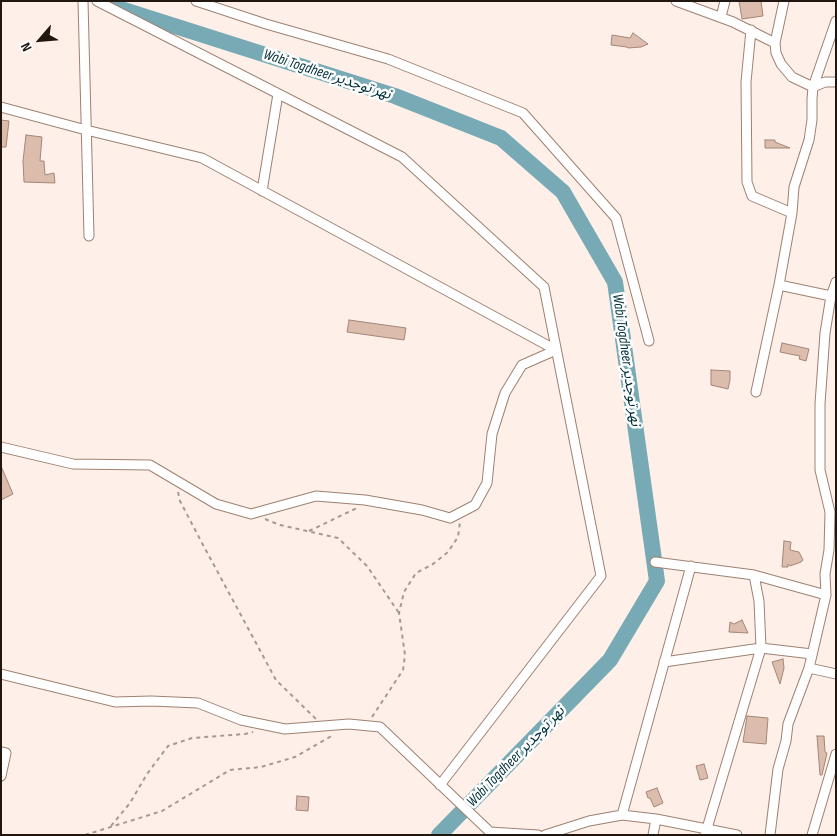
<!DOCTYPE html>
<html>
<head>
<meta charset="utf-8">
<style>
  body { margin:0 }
  #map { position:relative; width:837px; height:836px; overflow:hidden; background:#fef0e9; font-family:"Sofia Sans Condensed",sans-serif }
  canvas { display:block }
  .frame { position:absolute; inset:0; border:2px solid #211610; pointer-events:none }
  .north { position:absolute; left:15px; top:15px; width:50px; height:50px; -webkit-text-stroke:4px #fff; paint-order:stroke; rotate:243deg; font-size:14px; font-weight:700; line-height:20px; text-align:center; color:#211610 }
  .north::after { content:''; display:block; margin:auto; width:18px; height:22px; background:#211610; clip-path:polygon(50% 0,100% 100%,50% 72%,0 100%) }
</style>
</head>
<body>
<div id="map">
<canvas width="837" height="836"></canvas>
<div class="frame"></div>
<div class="north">N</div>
</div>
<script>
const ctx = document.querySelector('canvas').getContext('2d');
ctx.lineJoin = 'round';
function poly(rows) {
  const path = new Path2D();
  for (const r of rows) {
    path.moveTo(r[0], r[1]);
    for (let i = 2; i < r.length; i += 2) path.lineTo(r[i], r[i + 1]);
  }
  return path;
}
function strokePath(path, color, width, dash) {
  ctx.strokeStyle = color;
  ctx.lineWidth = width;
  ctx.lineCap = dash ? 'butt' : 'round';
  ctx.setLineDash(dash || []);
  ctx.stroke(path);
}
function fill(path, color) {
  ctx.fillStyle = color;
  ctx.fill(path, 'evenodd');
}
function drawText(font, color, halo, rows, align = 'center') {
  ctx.font = font + ' "Sofia Sans Condensed","Noto Sans Arabic",sans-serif';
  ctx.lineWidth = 5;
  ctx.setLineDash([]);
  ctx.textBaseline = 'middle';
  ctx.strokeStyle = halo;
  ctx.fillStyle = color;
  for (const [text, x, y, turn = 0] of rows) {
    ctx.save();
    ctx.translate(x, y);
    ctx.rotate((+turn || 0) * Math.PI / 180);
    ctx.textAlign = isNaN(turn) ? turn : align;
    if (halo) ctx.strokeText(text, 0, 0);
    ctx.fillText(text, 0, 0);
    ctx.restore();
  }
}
strokePath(poly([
  [111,1,118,8,395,96,501,138,563,192,615,282,657,581,610,660,439,835]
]), '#77aab5', 16);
const building = poly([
  [739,1,761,1,763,16,742,19,739,1],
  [633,33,648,44,641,47,628,48,627,47,611,45,612,35,630,38,633,33],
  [1,120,9,121,6,147,1,147,1,120],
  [26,135,42,137,40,161,44,161,45,175,54,173,55,183,24,182,23,161,26,135],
  [765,140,775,140,775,142,790,148,765,148,765,140],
  [349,320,406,328,404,340,347,332,349,320],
  [782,343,809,349,806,361,799,359,800,356,780,352,782,343],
  [711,370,730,371,730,380,728,389,711,385,711,370],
  [1,466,13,494,1,500,1,466],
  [784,541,791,542,790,550,799,552,803,560,801,562,790,566,788,564,788,567,782,567,784,541],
  [742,620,748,633,729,632,730,622,734,624,742,620],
  [783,659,784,668,780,684,772,662,783,659],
  [747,716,768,718,766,744,743,742,747,716],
  [817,736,824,736,825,752,827,753,822,775,820,775,817,736],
  [704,764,708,778,700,780,696,766,704,764],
  [657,788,663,803,654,807,650,798,648,798,646,792,657,788],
  [297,796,309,797,308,811,296,810,297,796]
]);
fill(building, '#dcbcac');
strokePath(building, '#a38676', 1);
const minor = poly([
  [83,1,89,236],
  [97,1,402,157,544,287,601,576,440,785],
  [196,1,266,24,388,59,523,113,616,218,649,341],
  [676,1,733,22,775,43,776,53,781,64,792,77,813,87,825,82,836,82],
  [721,17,725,1],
  [751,30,746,82,747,182,752,196,792,213],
  [775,43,784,1],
  [1,107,86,130,202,158,556,350],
  [262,191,278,94],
  [831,296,836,282],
  [756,392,779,285],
  [1,447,73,464,150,465,216,504,251,514,316,496,365,500,422,510,450,518,475,505,487,483,492,434,505,393,522,365,556,350],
  [655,562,754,575,826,595],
  [664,662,761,648,812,654],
  [809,668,836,674],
  [1,674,115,702,151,701,198,703,241,720,285,729,349,724,380,727,490,832],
  [1,752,6,753,1,776],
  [622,815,691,566],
  [490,832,538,835],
  [545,835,589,821,622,815,656,819,737,835],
  [653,835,656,819],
  [705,835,761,648,759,601,754,575],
  [770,835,778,769,786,741,788,724,809,668,826,595,825,574,829,550,830,512,820,470,820,404,825,333,831,296,779,285,792,213,794,187,809,140,812,120,812,99,813,87,836,21],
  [812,835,836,754]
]);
strokePath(minor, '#9e8171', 11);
strokePath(poly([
  [178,492,180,501,202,543,276,680,316,719],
  [265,519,280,525,338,538,367,566,399,613],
  [309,531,357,508],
  [372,717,403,670,405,655,399,613,404,592,416,573,433,564,448,552,458,537,460,522],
  [111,826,130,803,147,774,168,746,192,738,245,734,253,732],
  [85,835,162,811,230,770,261,767,295,757,333,735]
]), '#a69993', 2, [4, 4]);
strokePath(minor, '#fff', 9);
drawText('italic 15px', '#003039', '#fff', [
  ["Wabi Togdheer نهر توجدير",327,75,18],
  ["Wabi Togdheer نهر توجدير",626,360,82],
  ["Wabi Togdheer نهر توجدير",516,757,-46]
]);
</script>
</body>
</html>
